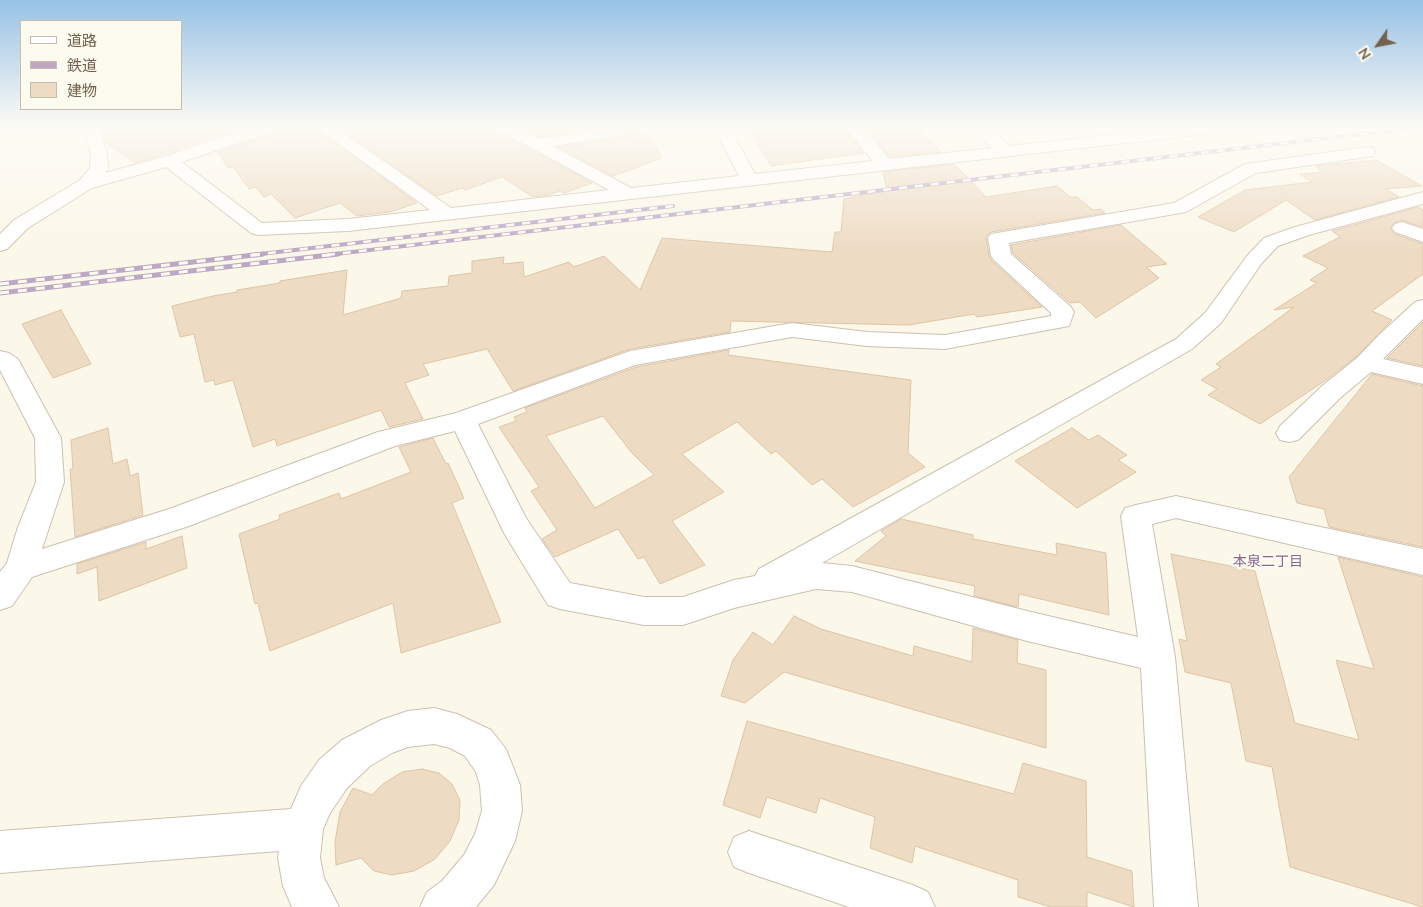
<!DOCTYPE html>
<html>
<head>
<meta charset="utf-8">
<style>
  body { margin:0 }
  #map { position:relative; width:1423px; height:907px; overflow:hidden; background:#fbf7e9; font-family:"Nunito Sans","Noto Sans JP",sans-serif }
  canvas { display:block }
  .legend { position:absolute; left:20px; top:20px; width:162px; height:90px; box-sizing:border-box; background:#fdfaef; border:1px solid #c6bdaf; margin:0; padding:6px 9px; list-style:none; font-size:15px; color:#73624f }
  .legend li { display:flex; align-items:center; gap:10px; height:25px }
  .legend b { width:25px; border:1px solid #c6bdaf }
  .north { position:absolute; left:1353px; top:20px; width:50px; height:50px; -webkit-text-stroke:4px #fdfaef; paint-order:stroke; rotate:237deg; font-size:14px; font-weight:700; line-height:20px; text-align:center; color:#73624f }
  .north::after { content:''; display:block; margin:auto; width:18px; height:22px; background:#73624f; clip-path:polygon(50% 0,100% 100%,50% 72%,0 100%) }
</style>
</head>
<body>
<div id="map">
<canvas width="1423" height="907"></canvas>
<ul class="legend">
<li><b style="height:6px;background:#fff"></b>道路</li>
<li><b style="height:6px;background:#bca8c4"></b>鉄道</li>
<li><b style="height:14px;background:#eddbc3"></b>建物</li>
</ul>
<div class="north">N</div>
</div>
<script>
const ctx = document.querySelector('canvas').getContext('2d');
ctx.lineJoin = 'round';
function fill(path, color) {
  ctx.fillStyle = color;
  ctx.fill(path, 'evenodd');
}
function poly(rows) {
  const path = new Path2D();
  for (const r of rows) {
    path.moveTo(r[0], r[1]);
    for (let i = 2; i < r.length; i += 2) path.lineTo(r[i], r[i + 1]);
  }
  return path;
}
function strokePath(path, color, width, dash) {
  ctx.strokeStyle = color;
  ctx.lineWidth = width;
  ctx.lineCap = dash ? 'butt' : 'round';
  ctx.setLineDash(dash || []);
  ctx.stroke(path);
}
function drawText(font, color, halo, rows, align = 'center') {
  ctx.font = font + ' "Nunito Sans","Noto Sans JP",sans-serif';
  ctx.lineWidth = 5;
  ctx.setLineDash([]);
  ctx.textBaseline = 'middle';
  ctx.strokeStyle = halo;
  ctx.fillStyle = color;
  for (const [text, x, y, turn = 0] of rows) {
    ctx.save();
    ctx.translate(x, y);
    ctx.rotate((+turn || 0) * Math.PI / 180);
    ctx.textAlign = isNaN(turn) ? turn : align;
    if (halo) ctx.strokeText(text, 0, 0);
    ctx.fillText(text, 0, 0);
    ctx.restore();
  }
}
const building = poly([
  [101,126,252,126,135,163,106,143,101,126],
  [284,126,312,126,417,203,390,212,357,216,340,203,295,218,271,194,264,197,255,187,249,189,233,167,228,168,218,152,281,131,284,126],
  [336,126,493,126,496,131,592,183,564,193,560,191,548,195,533,197,502,177,465,190,462,188,437,196,336,126],
  [519,126,604,126,605,128,539,137,519,126],
  [624,126,641,126,662,158,613,176,559,147,624,137,628,133,624,126],
  [789,126,842,126,864,153,771,166,749,129,789,126],
  [864,126,921,126,921,132,941,152,890,157,864,126],
  [1376,160,1422,186,1386,189,1399,197,1315,220,1286,200,1234,232,1198,217,1245,190,1312,182,1300,174,1324,172,1315,166,1376,160],
  [954,164,986,197,1057,186,1070,197,1077,197,1093,210,1101,209,1105,213,991,232,986,237,989,256,992,261,1042,307,977,317,974,314,909,325,731,321,730,332,630,349,513,391,487,349,423,364,429,375,405,383,423,419,389,427,381,410,277,446,275,439,253,447,233,380,215,385,214,380,205,382,194,334,180,337,172,306,213,296,237,292,237,290,280,283,280,281,347,270,343,315,401,298,402,291,448,286,449,276,472,273,472,261,504,257,503,264,523,262,524,277,569,262,574,267,604,256,640,290,662,238,832,252,835,232,841,232,844,199,887,190,883,172,954,164],
  [1418,207,1423,210,1423,227,1401,220,1394,223,1390,228,1394,234,1423,244,1423,274,1372,311,1392,320,1356,357,1326,380,1260,424,1208,395,1217,389,1201,380,1221,367,1216,364,1294,307,1274,310,1317,283,1310,280,1328,268,1303,256,1340,237,1332,231,1418,207],
  [1121,225,1167,264,1146,267,1159,278,1096,318,1080,302,1070,303,1013,253,1011,245,1121,225],
  [61,310,91,364,53,378,22,324,61,310],
  [1423,322,1423,366,1387,358,1423,322],
  [729,350,728,355,911,380,908,453,925,467,853,507,822,479,812,485,776,451,771,454,737,422,682,454,724,492,672,521,705,565,660,584,644,557,638,559,618,529,555,557,542,539,557,530,531,491,539,487,499,427,516,421,514,417,527,412,525,408,636,367,729,350],
  [603,416,632,453,654,475,595,508,546,436,603,416],
  [1372,374,1423,386,1423,547,1329,527,1324,509,1297,503,1289,477,1372,374],
  [108,428,113,464,127,459,130,476,138,473,143,515,75,537,70,469,73,469,71,440,108,428],
  [1072,428,1089,440,1098,435,1127,455,1118,460,1136,472,1077,508,1015,461,1072,428],
  [433,438,446,464,448,463,464,498,452,503,501,622,401,653,393,603,270,651,258,603,255,604,239,534,280,519,279,515,339,493,341,499,411,472,399,447,433,438],
  [901,519,973,535,973,539,1057,555,1056,543,1106,553,1109,615,1019,594,1018,607,974,596,975,586,855,561,886,536,881,531,901,519],
  [182,536,187,568,99,601,97,567,77,574,77,564,146,542,146,549,182,536],
  [1171,554,1255,571,1295,723,1359,740,1336,660,1374,669,1338,557,1423,577,1423,907,1290,867,1272,767,1246,761,1231,683,1185,672,1179,639,1187,641,1171,554],
  [794,616,821,629,913,656,914,646,972,662,973,628,1018,640,1017,663,1046,670,1046,748,784,672,745,703,721,696,733,660,753,632,773,645,794,616],
  [747,721,1014,794,1023,763,1086,781,1087,857,1132,871,1134,907,1087,892,1087,907,1051,907,1018,897,1018,880,915,846,912,863,870,848,875,817,820,798,816,813,767,797,760,818,723,805,747,721],
  [422,769,439,773,452,784,460,800,459,820,450,841,435,859,414,871,392,875,374,871,361,858,336,865,335,842,340,812,353,788,372,795,383,784,402,772,422,769]
]);
fill(building, '#eddbc3');
strokePath(building, '#dec5a5', 1);
const minor = poly([
  [83,126,99,126,107,155,108,169,105,173,163,157,258,126,282,126,280,129,182,162,262,223,348,219,430,210,314,126,333,126,451,208,609,190,497,129,495,126,515,126,539,139,608,129,606,126,622,126,626,132,624,135,553,146,631,188,739,176,713,126,729,126,755,174,873,161,844,126,861,126,889,159,992,148,970,126,987,126,1009,146,1189,126,1241,126,1239,129,1233,131,348,231,258,235,251,233,166,167,92,188,28,228,7,249,0,251,0,234,14,220,80,180,90,168,91,155,83,126],
  [1367,147,1373,148,1375,152,1373,156,1256,173,1186,212,1009,243,1011,254,1071,307,1074,312,1069,326,945,349,867,346,792,337,635,365,478,424,526,518,570,583,644,597,683,597,734,580,755,576,759,569,1176,339,1205,313,1247,256,1264,238,1295,227,1423,192,1423,204,1309,235,1278,246,1261,264,1221,323,1192,349,822,563,852,566,1027,611,1138,637,1121,516,1125,508,1136,505,1176,496,1423,549,1423,575,1176,518,1152,524,1175,657,1198,907,1154,907,1141,668,1027,641,852,592,816,589,734,608,683,625,644,625,560,609,548,605,504,533,455,431,395,446,189,526,32,577,12,606,0,610,0,572,7,563,18,527,36,482,35,438,0,370,0,351,9,353,18,359,61,438,64,482,42,549,169,509,378,432,456,413,630,351,792,323,867,332,945,335,1051,316,1051,313,994,260,991,256,988,238,991,234,1174,203,1245,164,1367,147],
  [1402,222,1423,229,1423,242,1395,232,1392,228,1395,224,1402,222],
  [1423,300,1423,319,1383,359,1423,368,1423,384,1371,372,1340,398,1298,440,1289,442,1280,440,1276,433,1280,426,1322,386,1357,358,1379,335,1415,302,1423,300],
  [434,708,457,714,491,730,506,749,520,785,522,811,515,841,494,885,476,907,420,907,427,892,442,881,464,855,475,834,482,811,480,785,476,772,465,756,450,748,434,744,408,747,392,753,370,766,347,788,330,813,323,829,320,858,324,878,339,907,292,907,283,886,278,858,279,851,0,873,0,831,291,809,301,786,319,760,342,740,381,720,408,711,434,708],
  [749,831,913,885,928,892,935,907,849,907,749,873,734,867,728,852,734,837,749,831]
]);
strokePath(minor, '#ccc1b0', 2);
fill(minor, '#fff');
const railFar1 = poly([
  [252,255,673,206],
  [327,255,1423,127]
]);
const rail = poly([
  [0,284,263,254],
  [0,293,338,254]
]);
strokePath(railFar1, '#bca8c4', 4);
strokePath(rail, '#bca8c4', 5);
strokePath(railFar1, '#fdfaef', 2.5, [8]);
strokePath(rail, '#fdfaef', 3, [9]);
const sky = ctx.createLinearGradient(0, 0, 0, 253);
sky.addColorStop(0, '#97c2e6');
sky.addColorStop(0.5, '#fdfbf5');
sky.addColorStop(1, '#fdfbf500');
ctx.fillStyle = sky;
ctx.fillRect(0, 0, 1423, 253);
drawText('14px', '#88678e', '#fdfaef', [
  ["本泉二丁目",1268,563]
]);
</script>
</body>
</html>
